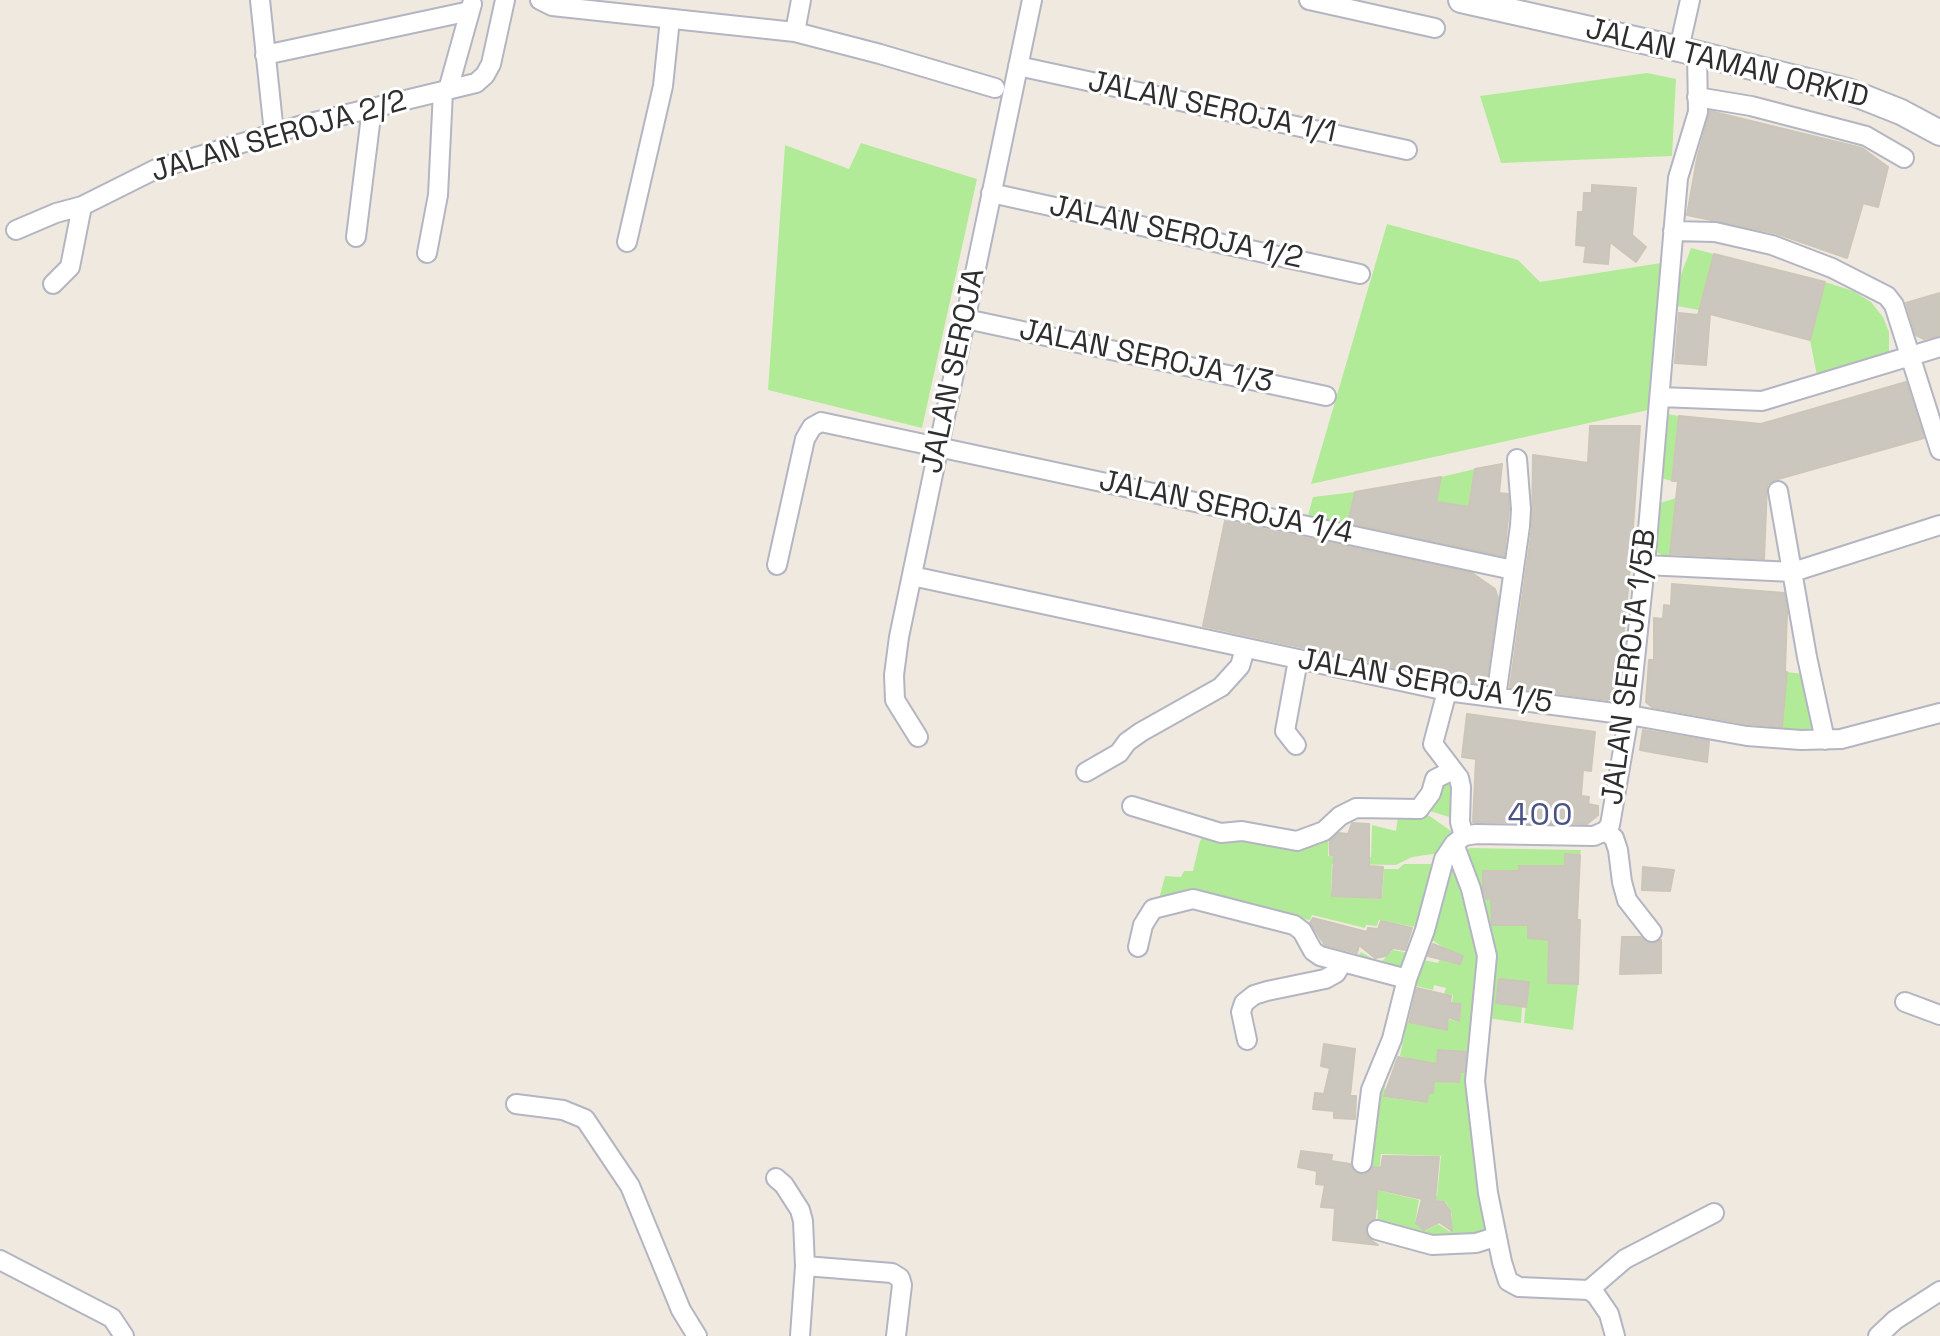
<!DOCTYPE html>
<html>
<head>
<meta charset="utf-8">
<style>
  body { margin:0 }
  canvas { display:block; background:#f0e9e0 }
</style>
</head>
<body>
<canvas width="1940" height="1336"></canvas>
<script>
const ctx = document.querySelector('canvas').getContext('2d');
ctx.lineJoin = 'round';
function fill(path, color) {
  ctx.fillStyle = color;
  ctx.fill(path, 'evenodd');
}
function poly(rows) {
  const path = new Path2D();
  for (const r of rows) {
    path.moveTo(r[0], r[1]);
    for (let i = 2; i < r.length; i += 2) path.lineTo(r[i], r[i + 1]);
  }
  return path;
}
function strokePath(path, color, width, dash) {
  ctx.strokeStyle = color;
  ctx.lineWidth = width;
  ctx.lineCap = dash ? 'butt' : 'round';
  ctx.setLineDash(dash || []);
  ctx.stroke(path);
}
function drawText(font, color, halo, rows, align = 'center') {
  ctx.font = font + ' "Space Grotesk",sans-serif';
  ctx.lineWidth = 6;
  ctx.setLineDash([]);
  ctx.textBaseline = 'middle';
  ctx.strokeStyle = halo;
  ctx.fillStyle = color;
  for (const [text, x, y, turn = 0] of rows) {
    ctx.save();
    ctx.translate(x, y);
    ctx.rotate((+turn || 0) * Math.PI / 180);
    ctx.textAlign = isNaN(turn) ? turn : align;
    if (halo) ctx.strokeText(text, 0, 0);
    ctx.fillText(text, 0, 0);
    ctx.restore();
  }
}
fill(poly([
  [1647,73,1676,79,1672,156,1501,163,1480,96],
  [861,143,977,179,922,428,768,390,785,145,849,169],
  [1387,224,1518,260,1540,282,1661,263,1648,410,1311,484],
  [1691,248,1714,254,1699,310,1677,306,1679,280],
  [1825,282,1853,291,1871,302,1883,317,1889,332,1889,352,1881,357,1817,376,1810,340],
  [1667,414,1679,416,1672,481,1661,478],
  [1475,469,1469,507,1436,502,1441,477],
  [1355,492,1348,526,1307,519,1313,497],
  [1676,498,1670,557,1665,557,1653,550,1660,503],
  [1787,672,1804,674,1812,732,1782,730],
  [1441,778,1453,781,1457,823,1449,817,1427,810],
  [1418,814,1428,815,1457,835,1440,853,1412,857,1396,865,1332,864,1331,896,1382,899,1384,869,1398,869,1404,864,1441,864,1406,970,1354,961,1361,952,1380,963,1393,950,1410,953,1415,927,1379,920,1377,926,1366,925,1365,928,1312,915,1310,920,1301,919,1298,924,1158,903,1165,876,1181,877,1184,871,1193,871,1200,841,1204,835,1329,833,1328,856,1371,857,1372,825,1396,831,1398,817],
  [1470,848,1581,850,1580,855,1565,855,1564,874,1546,866,1520,866,1519,878,1504,871,1483,872,1483,899,1491,898,1492,925,1505,925,1505,919,1555,919,1549,983,1578,984,1573,1030,1524,1023,1528,982,1499,979,1496,1003,1522,1007,1521,1023,1487,1018,1465,851],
  [1455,857,1480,930,1475,1059,1493,1235,1470,1241,1377,1228,1378,1210,1365,1209,1375,1084,1385,1085,1385,1097,1427,1103,1428,1094,1434,1093,1434,1076,1418,1061,1400,1056,1407,1022,1447,1031,1449,1019,1459,1022,1462,1004,1452,1003,1453,995,1444,994,1446,988,1434,985,1433,990,1412,985,1423,960,1438,963,1446,949,1432,940,1438,900],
  [1438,1050,1470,1052,1469,1073,1460,1072,1459,1083,1436,1081],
  [1381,1154,1441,1156,1437,1196,1424,1199,1446,1202,1452,1214,1450,1232,1438,1224,1425,1231,1415,1223,1419,1200,1377,1190]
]), '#b2eb98');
const building = poly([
  [1710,111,1862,148,1888,167,1878,207,1863,203,1847,258,1775,233,1687,215,1697,159,1710,111],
  [1592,185,1636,188,1632,235,1646,247,1636,262,1610,242,1608,264,1584,262,1586,246,1576,245,1578,212,1583,212,1584,193,1592,193,1592,185],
  [1714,254,1825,282,1810,340,1710,314,1706,365,1675,363,1679,313,1698,315,1714,254],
  [1940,293,1940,335,1924,339,1916,335,1906,303,1940,293],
  [1906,382,1924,438,1771,481,1767,485,1764,559,1670,554,1678,481,1672,481,1679,416,1761,424,1906,382],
  [1590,426,1640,426,1631,557,1618,695,1607,700,1510,687,1532,528,1533,455,1588,463,1590,426],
  [1502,464,1499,493,1508,494,1509,509,1504,556,1348,523,1355,492,1441,477,1436,502,1469,507,1475,469,1502,464],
  [1225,521,1472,573,1495,589,1498,598,1486,684,1449,679,1203,626,1225,521],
  [1672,584,1784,593,1787,612,1785,672,1787,672,1782,727,1748,724,1652,707,1646,702,1649,660,1654,660,1654,618,1663,619,1664,605,1671,606,1672,584],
  [1467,714,1595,732,1591,771,1583,770,1581,796,1589,797,1588,804,1598,806,1598,815,1587,824,1473,822,1476,759,1462,757,1467,714],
  [1643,730,1709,741,1707,762,1640,750,1643,730],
  [1352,823,1369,824,1369,866,1383,867,1381,898,1332,896,1334,855,1330,855,1330,841,1339,833,1348,834,1352,823],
  [1565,854,1580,855,1577,920,1580,920,1578,984,1548,983,1549,940,1528,938,1528,925,1492,925,1491,898,1486,899,1483,890,1483,871,1519,871,1519,866,1565,866,1565,854],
  [1643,867,1674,870,1670,891,1642,890,1643,867],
  [1313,918,1367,932,1368,928,1378,929,1381,921,1412,928,1405,950,1393,948,1386,956,1375,958,1359,945,1357,953,1325,945,1310,923,1313,918],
  [1622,937,1641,937,1653,944,1661,940,1661,973,1620,974,1622,937],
  [1433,944,1463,956,1460,964,1428,956,1433,944],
  [1499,979,1529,982,1526,1007,1496,1003,1499,979],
  [1417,988,1451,996,1450,1003,1461,1004,1459,1021,1448,1017,1447,1030,1409,1022,1417,988],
  [1324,1044,1355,1049,1350,1096,1356,1096,1355,1119,1334,1118,1334,1111,1313,1109,1315,1093,1324,1094,1330,1068,1321,1066,1324,1044],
  [1438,1050,1466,1052,1464,1072,1460,1072,1459,1082,1434,1081,1433,1093,1428,1093,1427,1102,1384,1096,1398,1057,1437,1064,1438,1050],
  [1301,1151,1332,1155,1331,1161,1350,1164,1354,1172,1361,1175,1367,1174,1373,1167,1381,1168,1383,1156,1439,1157,1435,1201,1444,1202,1450,1211,1452,1231,1439,1222,1424,1230,1416,1223,1422,1199,1377,1189,1375,1218,1368,1222,1365,1232,1369,1239,1378,1245,1333,1240,1335,1208,1321,1207,1325,1185,1316,1184,1317,1171,1298,1167,1301,1151]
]);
fill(building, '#cbc7be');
strokePath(building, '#ccc6b8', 2);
const minor = poly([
  [260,0,274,133],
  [540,0,552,6,795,32,880,54,995,88],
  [1309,0,1435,28],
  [795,32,801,0],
  [1679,49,1690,0],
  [265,55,470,11],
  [1018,66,1407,150],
  [448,90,472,4],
  [1697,97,1751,106,1866,136,1904,158],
  [991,193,1360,274],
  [16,230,56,213,82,206],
  [1673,231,1715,232,1772,245,1832,268,1887,296,1894,305,1940,450],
  [356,237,372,108],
  [627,242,663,86,670,19],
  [427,253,438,195,443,91],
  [53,284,70,267,82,206,156,169,302,125,476,83,485,75,491,64,505,0],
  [966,319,1326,396],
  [1660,397,1762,401,1940,347],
  [1778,491,1807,657,1825,740],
  [777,565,805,439,812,427,821,422,1513,570],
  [1645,565,1793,572,1940,525],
  [912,576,1447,691,1629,715,1747,736,1801,740,1841,739,1940,713],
  [1447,691,1433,744,1459,778,1461,787,1460,822,1464,836],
  [1496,697,1520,526,1521,509,1517,459],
  [918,737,895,700,894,675,899,637,1032,0],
  [1296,745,1285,731,1298,660],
  [1086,772,1119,753,1127,742,1141,732,1221,687,1240,666,1245,649],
  [1132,806,1221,833,1242,831,1297,841,1324,831,1340,816,1356,808,1419,809,1431,793,1435,779,1453,770],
  [1605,831,1614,838,1618,850,1622,882,1627,900,1652,932],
  [1454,844,1471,889,1487,956,1475,1081,1488,1193,1502,1262,1508,1281,1519,1287,1589,1290,1596,1295,1609,1314,1615,1336],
  [1138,947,1143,925,1153,909,1193,899,1294,925,1302,931,1313,951,1320,956,1407,979],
  [1905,1002,1940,1015],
  [1247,1040,1241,1012,1244,1003,1254,995,1267,991,1325,979,1336,973,1343,962],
  [516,1104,563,1110,585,1119,630,1186,681,1310,697,1336],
  [1362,1163,1371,1090,1392,1039,1407,979,1425,930,1444,859,1454,844,1464,836,1476,834,1594,836,1605,831,1610,825,1629,715,1645,565,1678,178,1698,112,1697,53],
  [776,1178,784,1185,800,1210,803,1221,805,1266,892,1273,900,1278,902,1285,896,1336],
  [1377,1230,1432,1245,1476,1243,1495,1237],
  [0,1260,112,1318,124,1336],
  [1589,1290,1625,1259,1714,1213],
  [800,1336,805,1266],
  [1878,1336,1895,1320,1940,1291]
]);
const secondary = poly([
  [1461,0,1679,49,1848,91,1901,112,1940,133]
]);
strokePath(minor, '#b3b5c2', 22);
strokePath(secondary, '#b3b5c2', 28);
strokePath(minor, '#fff', 18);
strokePath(secondary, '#fff', 24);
drawText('30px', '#2e2e2e', '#fff', [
  ["JALAN TAMAN ORKID",1727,64,14],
  ["JALAN SEROJA 1/1",1212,108,12],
  ["JALAN SEROJA 2/2",279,137,-16],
  ["JALAN SEROJA 1/2",1176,233,12],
  ["JALAN SEROJA 1/3",1146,357,12],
  ["JALAN SEROJA",954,371,-78],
  ["JALAN SEROJA 1/4",1226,508,12],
  ["JALAN SEROJA 1/5B",1630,667,-83],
  ["JALAN SEROJA 1/5",1425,682,10]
]);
ctx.letterSpacing = '2px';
drawText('32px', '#495284', '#fff', [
  ["400",1541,816]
]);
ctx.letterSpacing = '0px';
</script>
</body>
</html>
